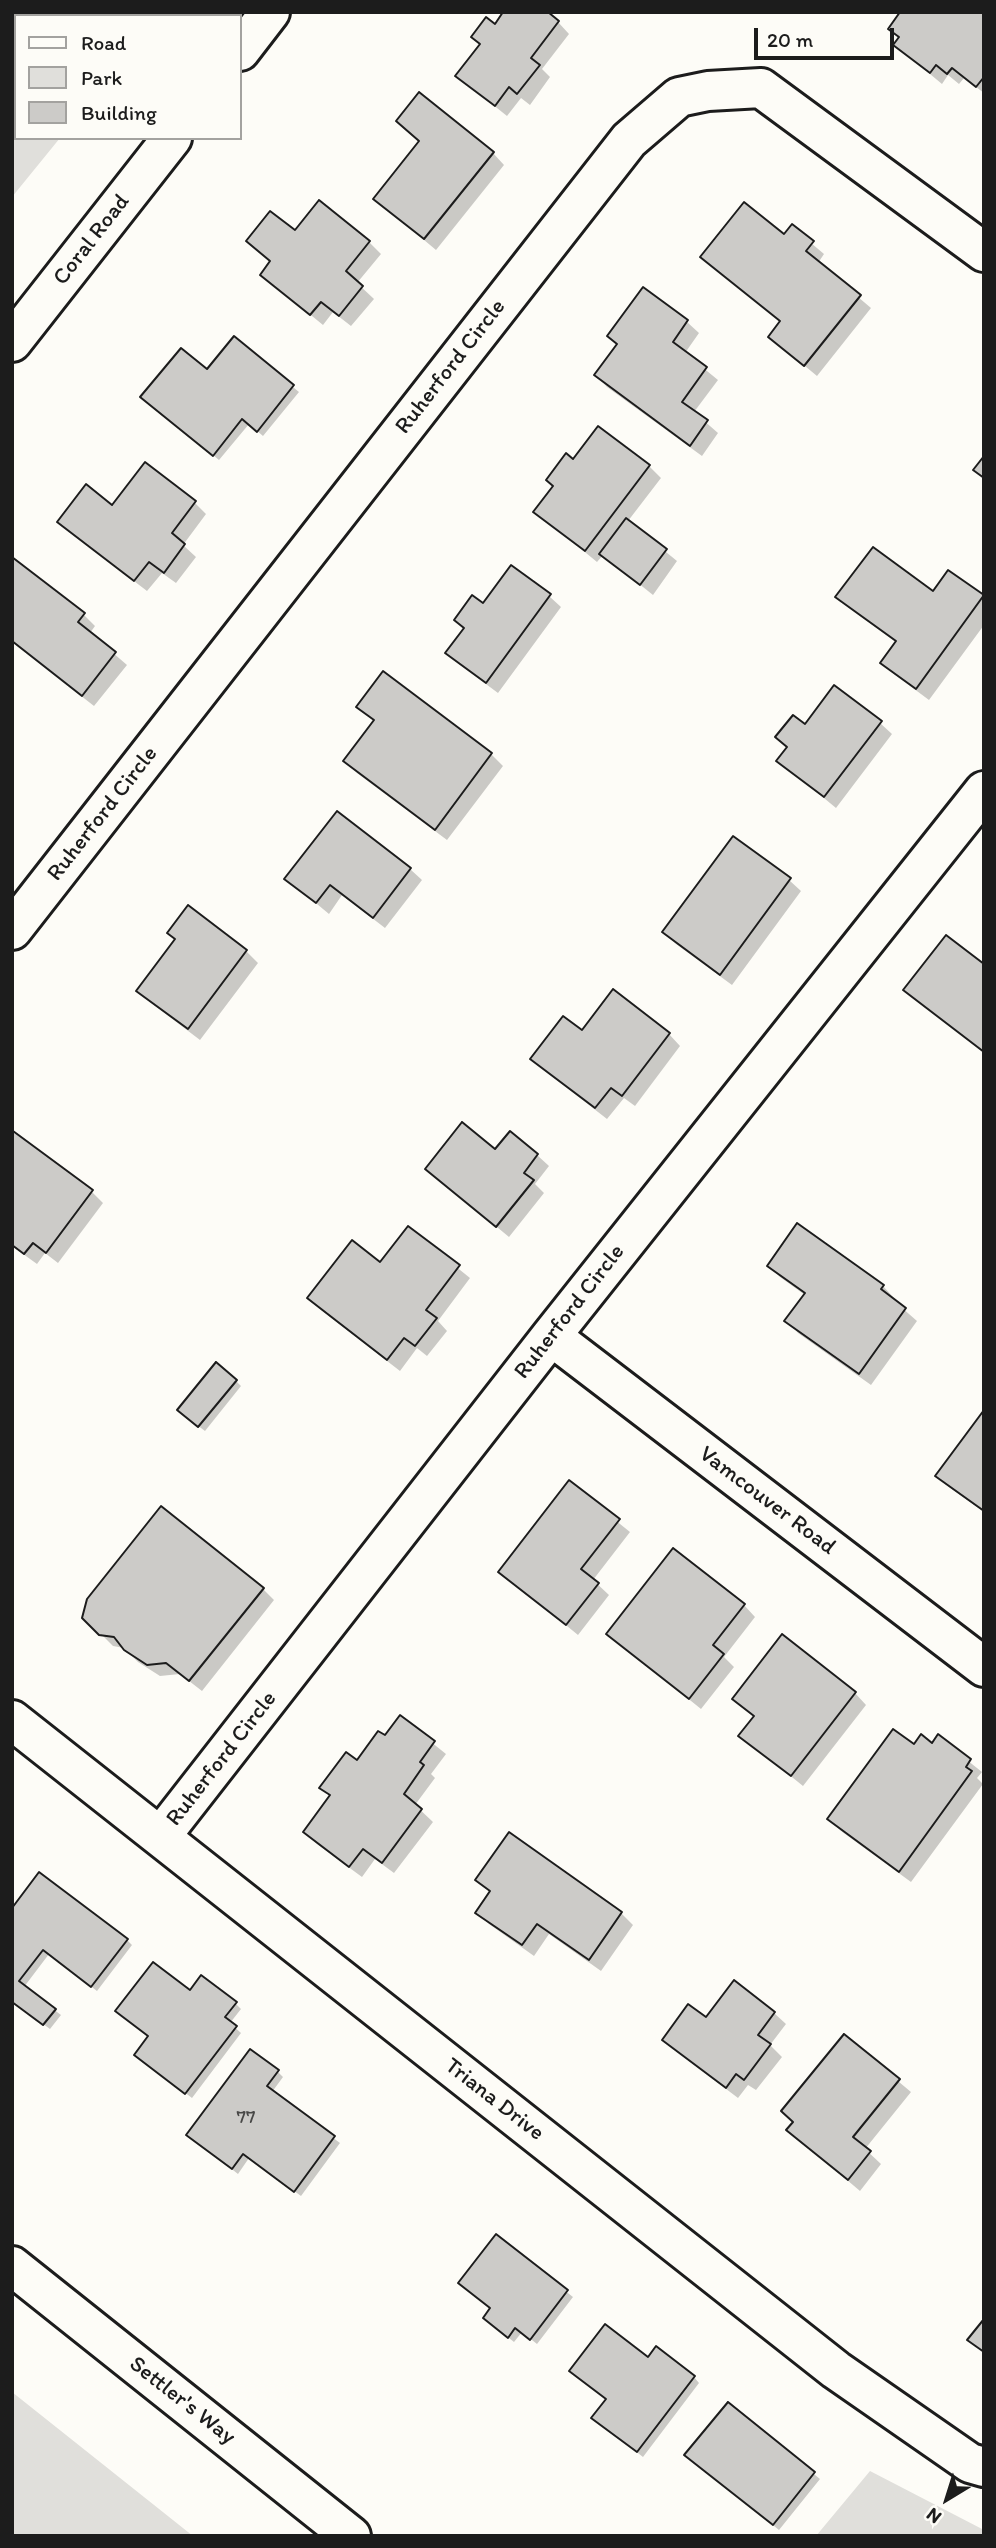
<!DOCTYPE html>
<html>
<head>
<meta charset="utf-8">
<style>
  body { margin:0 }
  #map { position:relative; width:996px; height:2548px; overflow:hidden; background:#fdfcf7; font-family:Itim,sans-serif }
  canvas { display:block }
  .frame { position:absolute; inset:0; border:14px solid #1c1c1c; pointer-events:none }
  .legend { position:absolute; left:14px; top:14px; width:228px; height:126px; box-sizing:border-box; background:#fdfcf7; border:2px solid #a3a29f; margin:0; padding:9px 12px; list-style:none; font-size:21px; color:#1c1c1c }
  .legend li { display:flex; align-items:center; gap:14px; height:35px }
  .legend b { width:35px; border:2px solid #a3a29f }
  .north { position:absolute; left:912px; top:2464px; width:70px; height:70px; -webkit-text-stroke:5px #fdfcf7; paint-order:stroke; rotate:218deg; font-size:19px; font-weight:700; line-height:28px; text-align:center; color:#1c1c1c }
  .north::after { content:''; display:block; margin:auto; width:24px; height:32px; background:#1c1c1c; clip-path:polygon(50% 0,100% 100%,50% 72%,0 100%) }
  .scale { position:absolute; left:754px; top:28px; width:140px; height:32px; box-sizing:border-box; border:4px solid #1c1c1c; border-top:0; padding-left:9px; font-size:21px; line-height:24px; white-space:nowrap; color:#1c1c1c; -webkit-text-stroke:5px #fdfcf7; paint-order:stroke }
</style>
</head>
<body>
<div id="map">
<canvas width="996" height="2548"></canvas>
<div class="frame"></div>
<ul class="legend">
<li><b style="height:9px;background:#fdfcf7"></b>Road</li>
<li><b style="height:19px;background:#e0dfdb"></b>Park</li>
<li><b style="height:19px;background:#cccbc8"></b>Building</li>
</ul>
<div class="north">N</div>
<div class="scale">20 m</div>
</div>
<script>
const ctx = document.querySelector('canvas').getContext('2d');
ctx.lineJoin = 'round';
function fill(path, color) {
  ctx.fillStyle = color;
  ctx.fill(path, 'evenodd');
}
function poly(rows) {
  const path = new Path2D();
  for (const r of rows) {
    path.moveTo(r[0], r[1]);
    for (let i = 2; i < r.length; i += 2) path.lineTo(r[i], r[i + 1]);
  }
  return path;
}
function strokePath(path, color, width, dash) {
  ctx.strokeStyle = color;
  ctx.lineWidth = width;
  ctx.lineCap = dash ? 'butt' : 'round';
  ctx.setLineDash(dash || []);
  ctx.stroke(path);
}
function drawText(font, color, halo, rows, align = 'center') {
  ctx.font = font + ' Itim,sans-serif';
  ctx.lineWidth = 5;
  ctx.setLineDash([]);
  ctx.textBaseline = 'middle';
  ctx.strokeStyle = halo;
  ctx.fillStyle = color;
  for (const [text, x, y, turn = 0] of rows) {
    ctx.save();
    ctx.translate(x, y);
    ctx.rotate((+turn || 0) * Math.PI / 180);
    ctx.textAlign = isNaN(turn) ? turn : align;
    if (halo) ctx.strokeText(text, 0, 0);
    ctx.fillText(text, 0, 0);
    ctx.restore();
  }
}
fill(poly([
  [12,12,162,12,160,16,16,16,16,138,60,138,12,197],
  [12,2392,193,2536,12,2536],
  [870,2471,984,2530,984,2536,816,2536]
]), '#e0dfdb');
fill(poly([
  [984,12,984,93,964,78,959,84,948,75,942,84,895,45,899,39,890,29],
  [558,22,569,34,542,69,550,77,530,105,521,98,507,116,457,76,495,26],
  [421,142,493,153,504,165,436,250,375,199],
  [792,227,824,254,818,263,871,308,817,376,770,337,781,322,702,257,785,236],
  [248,241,369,242,381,254,357,283,374,299,351,326,333,312,323,325,262,275,272,262],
  [643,289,687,322,699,333,685,353,718,380,694,412,718,433,702,456,607,387,596,375,619,345],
  [234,339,299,392,263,436,249,424,219,460,148,402,207,372],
  [574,461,649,466,661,478,628,521,677,561,653,595,603,555,597,562,536,512],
  [195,503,206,514,183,545,196,557,176,583,162,573,147,591,71,533,59,521,113,507],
  [12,559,83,614,95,626,90,633,127,665,94,706,12,642],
  [949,572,984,598,984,625,929,700,894,674,882,663,897,643,849,608,838,596,933,593],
  [549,596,561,607,498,693,459,664,448,653,483,605],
  [358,707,491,754,503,766,447,840,357,773,346,761,375,722],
  [880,723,892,734,836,808,779,761,805,727],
  [410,869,422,880,385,928,342,895,329,914,287,879],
  [789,880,801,891,732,985,676,944,664,932],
  [176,940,246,951,258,963,200,1040,150,1002,139,991],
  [984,966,984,1053,906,990],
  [582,1033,669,1034,680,1046,635,1106,624,1098,607,1119,544,1070,533,1059],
  [13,1133,92,1192,103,1203,58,1263,45,1253,37,1264,12,1246],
  [495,1152,537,1155,549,1166,535,1184,544,1193,509,1237,427,1169],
  [408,1228,470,1278,438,1321,447,1331,427,1356,417,1348,400,1371,321,1310,309,1298,380,1264],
  [769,1266,883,1286,894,1298,893,1300,917,1321,871,1385,798,1333,787,1321,805,1295,780,1277],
  [236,1381,241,1386,205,1431,185,1416],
  [984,1413,984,1512,949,1487,938,1475],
  [569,1483,630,1532,593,1580,609,1595,578,1635,501,1572],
  [263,1589,274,1600,202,1691,180,1674,160,1676,138,1662,124,1648,113,1646,84,1617],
  [744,1605,755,1617,724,1657,734,1667,701,1709,608,1634],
  [855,1693,866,1705,803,1786,741,1736,755,1718,734,1699],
  [400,1717,446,1754,431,1774,435,1778,415,1805,433,1822,394,1873,375,1859,362,1877,317,1844,305,1832,331,1797,321,1788,357,1762,385,1738],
  [938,1737,982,1772,977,1778,983,1784,911,1882,841,1831,830,1819,914,1746,933,1745],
  [477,1880,621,1913,633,1925,601,1971,549,1934,534,1956,489,1924,477,1912,491,1893],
  [12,1911,127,1940,132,1945,97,1991,49,1954,24,1987,61,2015,50,2029,12,2001],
  [190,1992,235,2003,241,2009,230,2023,241,2033,192,2098,142,2060,150,2037],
  [774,2013,786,2024,770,2045,782,2057,756,2090,748,2085,738,2098,676,2051,664,2040,706,2020],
  [844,2036,911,2092,865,2149,881,2164,860,2191,788,2130],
  [278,2072,283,2077,272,2092,340,2143,301,2196,249,2158,238,2174,188,2135],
  [496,2237,573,2297,537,2344,522,2332,514,2342,490,2323],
  [648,2359,694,2377,699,2383,643,2457,599,2423],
  [728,2404,820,2479,779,2530,692,2460]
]), '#0003');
const building = poly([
  [503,12,548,12,559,21,531,58,540,65,517,94,509,87,495,106,455,76,480,44,471,37,486,17,495,24,503,12],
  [900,12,984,12,984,77,976,87,952,68,947,74,936,65,930,73,893,45,899,37,888,29,900,12],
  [419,92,494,152,424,239,373,199,419,141,396,121,419,92],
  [319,200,370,241,346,271,363,286,339,316,321,302,310,315,260,275,270,261,246,241,270,211,295,230,319,200],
  [744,202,784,234,792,224,814,241,806,251,861,295,804,366,768,337,780,321,700,257,744,202],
  [643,287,688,320,673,342,707,367,682,402,708,420,690,446,594,375,617,344,607,336,643,287],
  [234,336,294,385,257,432,242,419,213,456,140,397,181,348,207,369,234,336],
  [598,426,650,465,585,551,533,512,553,486,546,480,566,453,573,459,598,426],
  [984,456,984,478,973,470,984,456],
  [145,462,196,501,172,533,185,544,164,573,149,562,134,581,57,522,86,484,112,505,145,462],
  [626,518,667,549,640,585,599,554,626,518],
  [873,547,933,591,948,570,984,595,916,689,880,663,896,641,835,597,873,547],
  [12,557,85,613,78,622,116,652,82,696,12,641,12,557],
  [511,565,551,594,486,683,445,653,464,628,454,620,472,595,483,603,511,565],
  [383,671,492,753,435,830,343,761,374,720,356,707,383,671],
  [834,685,882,721,824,797,776,761,787,747,775,737,793,715,805,724,834,685],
  [337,811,411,868,373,918,330,885,316,903,284,879,337,811],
  [733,836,791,878,720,975,662,932,733,836],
  [188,905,247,950,188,1029,136,991,175,939,167,933,188,905],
  [946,935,984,964,984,1052,903,990,946,935],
  [613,989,670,1033,622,1096,611,1088,595,1108,530,1059,563,1016,582,1030,613,989],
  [462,1122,495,1149,510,1131,538,1154,524,1173,534,1180,496,1227,425,1169,462,1122],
  [13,1131,93,1190,46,1253,33,1243,24,1254,12,1245,13,1131],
  [797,1223,884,1285,881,1289,906,1308,859,1374,784,1321,805,1293,767,1266,797,1223],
  [408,1226,460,1265,426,1310,437,1318,415,1346,404,1338,387,1360,307,1298,352,1240,380,1262,408,1226],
  [216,1362,237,1380,198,1427,177,1410,216,1362],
  [984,1410,984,1511,935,1476,984,1410],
  [569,1480,620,1519,581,1569,599,1583,566,1625,498,1572,569,1480],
  [161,1506,264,1588,189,1681,166,1663,147,1665,124,1650,114,1637,99,1635,82,1618,87,1599,161,1506],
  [673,1548,745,1604,713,1645,724,1654,689,1699,606,1634,673,1548],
  [782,1634,856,1692,791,1776,738,1736,754,1716,732,1699,782,1634],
  [400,1715,435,1741,420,1762,424,1765,404,1794,422,1809,382,1863,363,1849,349,1867,303,1832,330,1795,319,1788,346,1752,357,1760,378,1731,385,1735,400,1715],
  [893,1729,914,1744,921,1734,932,1743,938,1734,971,1759,966,1767,972,1771,899,1872,827,1819,893,1729],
  [509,1832,622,1912,589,1960,537,1924,522,1945,475,1913,490,1891,475,1880,509,1832],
  [39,1872,128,1939,91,1987,43,1950,19,1981,56,2009,43,2025,12,2002,12,1908,39,1872],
  [153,1962,190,1990,201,1975,237,2002,225,2017,237,2026,185,2094,134,2055,148,2036,115,2011,153,1962],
  [734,1980,775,2012,758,2035,771,2044,744,2080,736,2074,726,2088,662,2040,688,2004,706,2017,734,1980],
  [844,2034,900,2079,853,2137,871,2151,848,2180,786,2130,793,2122,781,2111,844,2034],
  [250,2049,279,2070,267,2086,335,2136,294,2192,243,2154,232,2169,186,2135,250,2049],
  [496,2234,568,2290,530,2340,515,2328,508,2338,483,2318,490,2308,458,2283,496,2234],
  [984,2319,984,2352,967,2340,984,2319],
  [605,2324,648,2357,656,2346,695,2376,637,2452,591,2418,606,2399,569,2371,605,2324],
  [728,2402,815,2472,773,2525,684,2455,728,2402]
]);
fill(building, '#cccbc8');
strokePath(building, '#1c1c1c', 2);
const minor = poly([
  [12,930,629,140,679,97,708,91,761,88,984,252],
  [551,1336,984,1667],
  [12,1720,836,2370,970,2463,984,2467],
  [161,1836,551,1336,984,791]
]);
const secondary = poly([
  [240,51,270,12],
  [12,342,172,138],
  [12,2266,351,2536]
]);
strokePath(minor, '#1c1c1c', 44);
strokePath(secondary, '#1c1c1c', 44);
strokePath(minor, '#fdfcf7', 38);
strokePath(secondary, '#fdfcf7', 38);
drawText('19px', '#484847', null, [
  ["77",246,2118]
]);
drawText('23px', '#1c1c1c', '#fdfcf7', [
  ["Coral Road",92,240,-52],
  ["Ruherford Circle",451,367,-52],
  ["Ruherford Circle",103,814,-52],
  ["Ruherford Circle",570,1312,-52],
  ["Vamcouver Road",767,1501,37],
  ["Ruherford Circle",222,1759,-52],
  ["Triana Drive",494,2100,38],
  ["Settler's Way",182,2401,38]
]);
</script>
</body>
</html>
